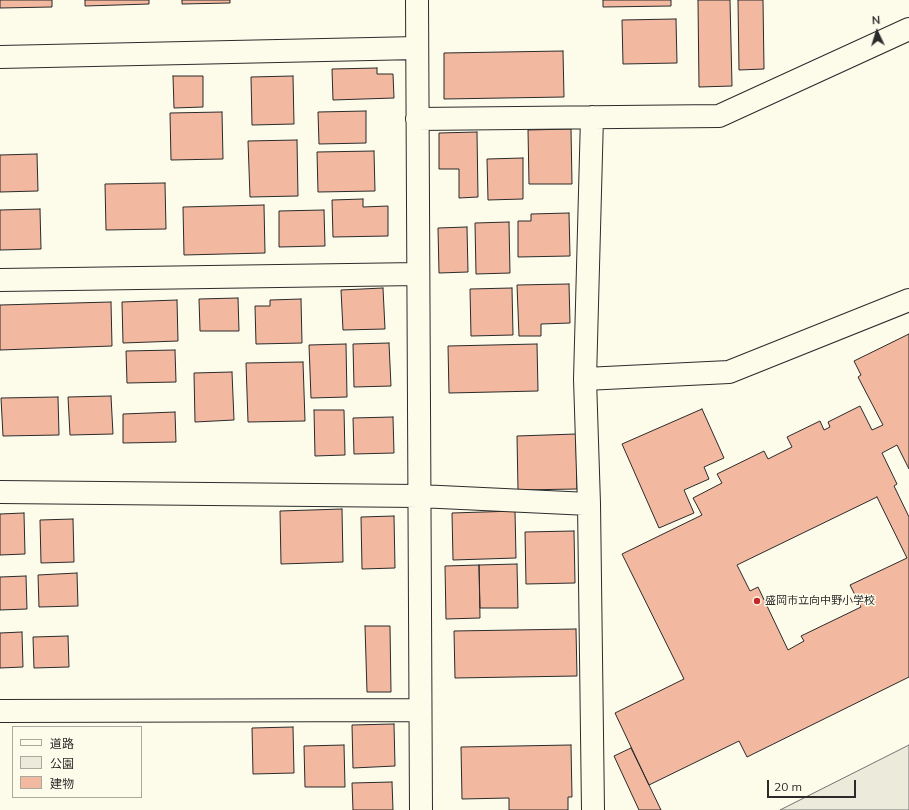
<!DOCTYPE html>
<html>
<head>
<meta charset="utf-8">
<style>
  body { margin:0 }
  #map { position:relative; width:909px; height:810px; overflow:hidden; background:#fdfbea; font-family:Mulish,"Noto Sans JP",sans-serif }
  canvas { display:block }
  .legend { position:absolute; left:12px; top:726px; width:130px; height:72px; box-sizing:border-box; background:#fdfbea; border:1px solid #a9a89e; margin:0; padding:5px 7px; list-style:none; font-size:12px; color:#2b2b2b }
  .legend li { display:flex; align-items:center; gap:8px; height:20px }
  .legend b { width:20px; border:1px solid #a9a89e }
  .north { position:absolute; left:857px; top:12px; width:40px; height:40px; -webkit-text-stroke:3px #fdfbea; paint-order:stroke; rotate:356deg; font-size:11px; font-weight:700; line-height:16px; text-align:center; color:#2b2b2b }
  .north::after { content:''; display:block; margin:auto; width:14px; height:18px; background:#2b2b2b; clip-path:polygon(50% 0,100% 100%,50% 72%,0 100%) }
  .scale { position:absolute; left:767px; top:780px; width:89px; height:18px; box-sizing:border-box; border:2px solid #2b2b2b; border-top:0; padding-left:5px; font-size:12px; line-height:14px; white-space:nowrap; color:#2b2b2b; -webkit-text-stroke:3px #fdfbea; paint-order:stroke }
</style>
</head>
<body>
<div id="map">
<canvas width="909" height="810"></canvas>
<ul class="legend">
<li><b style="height:5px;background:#fdfbea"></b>道路</li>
<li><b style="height:11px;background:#ecebdb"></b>公園</li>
<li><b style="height:11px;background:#f2b8a0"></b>建物</li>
</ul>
<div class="north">N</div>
<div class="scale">20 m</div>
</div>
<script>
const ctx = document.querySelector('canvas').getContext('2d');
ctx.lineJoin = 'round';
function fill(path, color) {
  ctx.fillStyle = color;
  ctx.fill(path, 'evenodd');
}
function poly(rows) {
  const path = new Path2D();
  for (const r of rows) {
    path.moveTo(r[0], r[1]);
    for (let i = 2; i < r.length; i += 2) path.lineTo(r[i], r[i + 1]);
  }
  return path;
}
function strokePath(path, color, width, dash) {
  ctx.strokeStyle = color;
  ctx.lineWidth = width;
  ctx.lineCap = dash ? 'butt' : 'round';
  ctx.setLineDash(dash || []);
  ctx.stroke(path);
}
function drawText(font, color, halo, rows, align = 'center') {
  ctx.font = font + ' Mulish,"Noto Sans JP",sans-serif';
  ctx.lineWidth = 3;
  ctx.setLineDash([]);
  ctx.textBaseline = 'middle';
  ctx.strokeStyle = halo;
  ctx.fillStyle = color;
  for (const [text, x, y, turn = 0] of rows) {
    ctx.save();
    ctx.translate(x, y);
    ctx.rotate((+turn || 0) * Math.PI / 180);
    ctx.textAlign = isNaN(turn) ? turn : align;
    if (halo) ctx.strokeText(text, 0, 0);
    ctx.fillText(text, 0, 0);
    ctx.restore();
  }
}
const green = poly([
  [909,745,909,810,780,810,909,745]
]);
fill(green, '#ecebdb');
strokePath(green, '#74746e', 1);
const building = poly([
  [0,0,52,0,52,7,0,8,0,0],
  [85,0,149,0,149,4,85,6,85,0],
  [182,0,230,0,230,3,182,4,182,0],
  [603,0,671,0,671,6,603,7,603,0],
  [698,0,730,0,732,86,699,87,698,0],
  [738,0,763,0,764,69,739,70,738,0],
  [676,19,677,63,623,64,622,20,676,19],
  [563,51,564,97,444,99,444,53,563,51],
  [377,68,377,74,393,74,394,98,333,100,332,69,377,68],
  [173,76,203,76,203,107,174,108,173,76],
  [293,76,294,124,252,125,251,77,293,76],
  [366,111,366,143,319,144,318,112,366,111],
  [222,112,223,159,171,160,170,113,222,112],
  [571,129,572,184,529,184,528,130,571,129],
  [477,132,478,197,459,198,459,169,439,169,439,133,477,132],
  [297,140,298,196,250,197,248,141,297,140],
  [374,151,375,191,318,192,317,152,374,151],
  [37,154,38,191,0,192,0,155,37,154],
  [523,158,523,199,488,200,487,159,523,158],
  [165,183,166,229,106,230,105,184,165,183],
  [363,199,363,207,388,206,388,236,333,237,332,200,363,199],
  [264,205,265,253,184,255,183,207,264,205],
  [40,209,41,249,0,250,0,210,40,209],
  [324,210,325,246,279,247,279,211,324,210],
  [569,213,570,256,518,257,518,221,531,221,531,214,569,213],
  [509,222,510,273,476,274,475,223,509,222],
  [467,227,468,272,439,273,438,228,467,227],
  [569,284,570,323,541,324,541,336,519,336,517,285,569,284],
  [383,288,385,329,343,330,341,290,383,288],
  [512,288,513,335,471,336,470,289,512,288],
  [238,298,239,331,200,331,199,299,238,298],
  [301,299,302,343,256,344,255,306,270,306,270,300,301,299],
  [177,300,178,341,123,343,122,302,177,300],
  [111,302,112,346,0,350,0,305,111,302],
  [909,334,909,469,897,445,882,453,897,484,894,486,909,517,909,677,747,757,739,741,649,785,615,713,684,679,622,554,702,515,693,498,722,483,717,474,764,451,768,459,792,447,787,437,820,421,824,430,830,427,828,422,860,406,872,430,883,425,858,377,861,375,854,361,909,334],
  [877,497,907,558,850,585,861,607,801,636,804,641,788,650,758,587,750,591,737,565,877,497],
  [389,343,391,386,354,387,353,344,389,343],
  [346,344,347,397,311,398,309,345,346,344],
  [537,344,538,391,449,393,448,346,537,344],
  [175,350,176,382,127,383,126,351,175,350],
  [303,362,305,421,248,422,246,363,303,362],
  [232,372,234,420,195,422,194,373,232,372],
  [111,396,113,434,70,435,68,397,111,396],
  [58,397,59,435,3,436,1,398,58,397],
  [702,409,724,458,704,467,709,479,684,490,694,513,659,528,622,444,702,409],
  [314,410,344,410,345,455,315,456,314,410],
  [175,412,176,442,123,443,123,414,175,412],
  [393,417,394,453,354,454,353,418,393,417],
  [576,434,577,489,518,490,517,436,576,434],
  [342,509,343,562,281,564,280,511,342,509],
  [515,511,516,558,453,560,452,513,515,511],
  [24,513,25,554,0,555,0,514,24,513],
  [394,516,395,568,362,569,361,517,394,516],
  [73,519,74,562,41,563,40,520,73,519],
  [574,531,575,583,526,584,525,532,574,531],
  [517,564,518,608,480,608,479,565,517,564],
  [479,565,480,618,446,619,445,566,479,565],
  [77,573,78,606,39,607,38,575,77,573],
  [26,576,27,609,0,610,0,577,26,576],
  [365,626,390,626,391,692,367,692,365,626],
  [576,629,577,676,455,678,454,631,576,629],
  [22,632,23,667,0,668,0,633,22,632],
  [68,636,69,667,34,668,33,637,68,636],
  [394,724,395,766,353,768,352,725,394,724],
  [293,727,294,773,253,774,252,728,293,727],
  [344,745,345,787,305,787,304,746,344,745],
  [571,745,572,797,568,797,568,810,509,810,509,798,462,799,461,747,571,745],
  [631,748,649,785,661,810,639,810,614,756,631,748],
  [392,782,393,810,353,810,352,783,392,782]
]);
fill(building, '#f2b8a0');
strokePath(building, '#2b2b2b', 1);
const street = poly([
  [417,0,421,810],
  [0,57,417,48],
  [592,117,585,379,589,504,593,810],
  [417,119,719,116,909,29],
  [0,280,418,274],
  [585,379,729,372,909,300],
  [0,492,419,496,589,504],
  [0,711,420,710]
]);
strokePath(street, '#2b2b2b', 24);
strokePath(street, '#fdfbea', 22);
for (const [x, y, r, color] of [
  [757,601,4,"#c62828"]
]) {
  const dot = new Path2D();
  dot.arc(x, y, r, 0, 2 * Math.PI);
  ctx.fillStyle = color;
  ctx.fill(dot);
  strokePath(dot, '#fdfbea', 1.5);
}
drawText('11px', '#2b2b2b', '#fdfbea', [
  ["盛岡市立向中野小学校",765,601]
], 'left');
</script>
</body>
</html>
